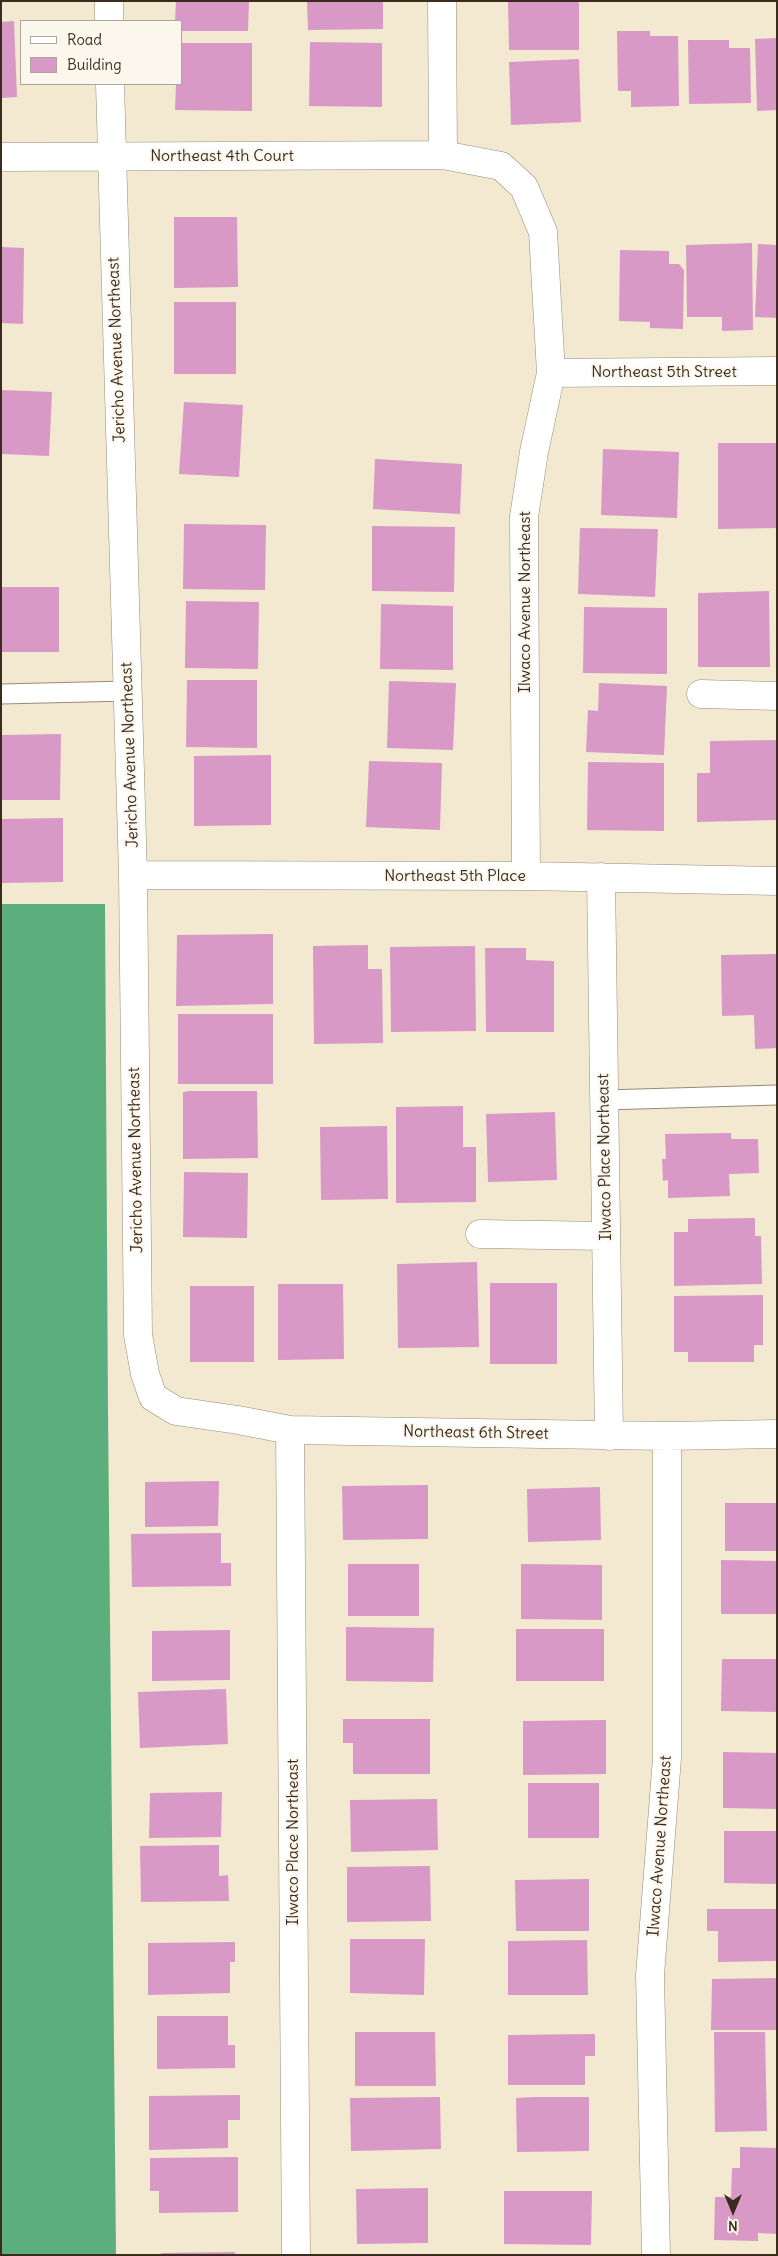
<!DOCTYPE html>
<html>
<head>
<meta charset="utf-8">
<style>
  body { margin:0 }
  #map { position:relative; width:778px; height:2256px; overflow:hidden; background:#f3e9d1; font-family:Delius,sans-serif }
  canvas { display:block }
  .frame { position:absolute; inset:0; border:2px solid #3b2a1e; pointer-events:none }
  .legend { position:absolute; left:20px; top:20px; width:162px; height:65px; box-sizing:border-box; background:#fbf7ec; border:1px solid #aea59a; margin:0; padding:6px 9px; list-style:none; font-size:15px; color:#3b2a1e }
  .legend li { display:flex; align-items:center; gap:10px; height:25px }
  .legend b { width:25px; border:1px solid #aea59a }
  .north { position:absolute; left:708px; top:2186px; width:50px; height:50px; -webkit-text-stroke:4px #fbf7ec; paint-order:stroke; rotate:180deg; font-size:14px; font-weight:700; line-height:20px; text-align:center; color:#3b2a1e }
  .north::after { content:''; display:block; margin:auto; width:18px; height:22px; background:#3b2a1e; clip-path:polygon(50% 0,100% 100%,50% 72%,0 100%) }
</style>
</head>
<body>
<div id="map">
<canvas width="778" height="2256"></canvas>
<div class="frame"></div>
<ul class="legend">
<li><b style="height:6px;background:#fff"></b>Road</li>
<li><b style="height:14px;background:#d899c6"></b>Building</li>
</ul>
<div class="north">N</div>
</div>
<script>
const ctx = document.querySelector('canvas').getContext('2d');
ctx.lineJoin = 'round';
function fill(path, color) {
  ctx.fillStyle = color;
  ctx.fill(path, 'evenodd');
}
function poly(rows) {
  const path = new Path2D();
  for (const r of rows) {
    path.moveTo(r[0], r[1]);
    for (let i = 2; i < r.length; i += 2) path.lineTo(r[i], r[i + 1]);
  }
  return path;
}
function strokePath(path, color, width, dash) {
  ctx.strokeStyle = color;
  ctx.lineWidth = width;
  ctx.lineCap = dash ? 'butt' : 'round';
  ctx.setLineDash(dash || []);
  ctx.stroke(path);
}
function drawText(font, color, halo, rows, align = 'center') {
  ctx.font = font + ' Delius,sans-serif';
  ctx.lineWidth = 4;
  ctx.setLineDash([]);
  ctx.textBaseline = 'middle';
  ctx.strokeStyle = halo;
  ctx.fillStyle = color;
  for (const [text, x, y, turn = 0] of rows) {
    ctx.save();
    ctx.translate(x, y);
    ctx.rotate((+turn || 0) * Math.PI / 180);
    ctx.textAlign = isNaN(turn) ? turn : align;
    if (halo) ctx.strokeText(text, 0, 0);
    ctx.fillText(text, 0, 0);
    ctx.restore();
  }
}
fill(poly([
  [1,904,105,904,108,1410,116,2255,1,2255]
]), '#5caf7c');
fill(poly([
  [176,1,249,1,248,31,181,31,181,21,175,21],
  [307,1,383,1,383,29,308,30],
  [508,1,579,1,579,50,509,50],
  [14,21,17,97,1,98,1,22],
  [617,31,650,31,650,36,678,36,679,106,631,107,631,91,618,91],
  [777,38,777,110,757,111,755,39],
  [688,40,729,40,729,48,750,48,751,103,689,104],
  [310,42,382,43,382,107,309,106],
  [181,43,252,43,252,111,175,110,176,84,181,84],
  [579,59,581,122,511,125,509,62],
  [174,217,237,217,238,287,174,288],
  [752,243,753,330,722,331,722,317,687,317,686,245],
  [758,244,777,245,777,318,755,317],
  [1,247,24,248,23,324,1,323],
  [620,250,669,251,669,264,679,264,684,270,683,329,650,328,650,322,619,321],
  [174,302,236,302,236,374,174,374],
  [1,390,52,392,49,456,1,454],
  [184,402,243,405,239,477,179,474],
  [718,443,777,443,777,528,718,529],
  [603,449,679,452,677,518,601,515],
  [375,459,462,464,460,514,373,509],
  [184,524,266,525,265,590,183,589],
  [372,526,455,527,454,592,372,591],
  [580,528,658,529,655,597,578,594],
  [1,587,59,587,59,652,1,652],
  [769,591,770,667,698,667,698,593],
  [186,601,259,602,258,669,185,668],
  [381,604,453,606,453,670,380,669],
  [584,607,667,608,667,674,583,673],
  [187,680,257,680,257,748,186,747],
  [389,681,456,683,453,750,387,748],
  [599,683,667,686,664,755,586,752,588,710,598,711],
  [61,734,60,800,1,800,1,735],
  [777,740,777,820,697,822,697,773,710,773,710,741],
  [271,755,271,825,194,826,194,756],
  [369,761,442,763,440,830,366,827],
  [588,762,664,763,664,831,587,830],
  [63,818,63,882,1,883,1,819],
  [273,934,273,1004,176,1006,177,935],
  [368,945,368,969,382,969,383,1043,314,1044,313,946],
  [475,946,476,1031,391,1032,390,947],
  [485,948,526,948,526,960,554,961,554,1032,486,1032],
  [777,954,777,1048,755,1049,754,1015,722,1016,721,955],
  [178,1014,273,1014,273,1084,178,1084],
  [189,1091,257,1091,258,1158,183,1159,183,1092],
  [463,1106,463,1147,476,1147,476,1202,396,1203,396,1107],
  [555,1112,557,1180,488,1182,486,1114],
  [387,1126,388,1199,321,1200,320,1127],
  [731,1133,731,1139,758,1139,759,1173,729,1174,730,1196,668,1198,668,1180,663,1181,662,1159,666,1159,665,1134],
  [184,1172,248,1173,247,1238,183,1237],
  [755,1218,755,1236,761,1236,762,1284,674,1286,674,1232,688,1232,688,1219],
  [477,1262,479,1347,398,1348,397,1264],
  [490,1283,557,1283,557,1364,490,1364],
  [278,1284,343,1284,344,1359,278,1360],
  [190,1286,254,1286,254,1362,190,1362],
  [763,1295,763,1345,754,1345,754,1362,688,1362,688,1352,674,1352,674,1296],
  [219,1481,218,1526,145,1527,145,1482],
  [428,1485,428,1539,343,1540,342,1486],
  [600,1487,601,1540,528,1542,527,1489],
  [725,1503,777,1503,777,1551,725,1551],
  [221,1533,221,1563,231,1563,231,1586,132,1587,131,1534],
  [721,1560,777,1561,777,1614,721,1614],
  [348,1564,419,1564,419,1616,348,1616],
  [521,1564,602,1565,602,1620,521,1619],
  [346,1627,434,1628,433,1682,346,1681],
  [516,1629,604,1629,604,1681,516,1681],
  [230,1630,230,1680,152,1681,152,1631],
  [722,1659,777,1659,777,1712,721,1711],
  [226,1689,228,1744,140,1748,138,1692],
  [343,1719,430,1719,430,1774,353,1774,353,1743,343,1743],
  [606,1720,606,1774,523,1775,523,1721],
  [723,1752,777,1753,777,1809,723,1808],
  [528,1783,599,1783,599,1838,528,1838],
  [222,1792,221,1837,149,1838,150,1793],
  [437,1799,438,1850,351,1852,350,1800],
  [724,1831,777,1831,777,1884,724,1883],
  [219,1845,219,1876,228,1875,229,1901,141,1902,140,1846],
  [430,1866,431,1921,347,1922,347,1867],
  [589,1879,589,1931,516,1931,515,1880],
  [707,1909,777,1909,777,1961,718,1962,718,1931,707,1931],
  [350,1939,425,1939,424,1995,350,1993],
  [587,1940,588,1995,508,1995,508,1941],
  [235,1942,235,1962,230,1962,230,1993,148,1995,148,1943],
  [777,1978,777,2030,711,2030,712,1979],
  [157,2016,228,2016,228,2045,235,2045,235,2068,157,2069],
  [355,2032,435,2032,436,2086,355,2086],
  [714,2032,765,2032,767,2131,715,2132],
  [595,2034,595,2056,585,2056,585,2085,508,2085,508,2035],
  [240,2095,240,2120,228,2120,228,2148,149,2150,149,2096],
  [440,2097,441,2149,351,2151,350,2098],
  [534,2097,589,2097,589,2151,517,2152,516,2098],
  [740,2147,777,2148,777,2234,758,2233,758,2241,714,2240,715,2197,731,2197,732,2168,740,2168],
  [238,2157,238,2212,159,2213,159,2191,150,2191,150,2158],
  [428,2188,428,2243,357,2244,356,2189],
  [504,2191,592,2191,591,2245,504,2244],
  [235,2252,235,2255,161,2255,161,2253]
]), '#d899c6');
const lane = poly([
  [1,694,128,691],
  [604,1100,777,1095]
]);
const street = poly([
  [109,1,109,21],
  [442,1,443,155],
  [110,84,133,875,138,1335,145,1374,153,1397,176,1411,238,1420,290,1430,667,1436,777,1434],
  [1,157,443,155,501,166,524,187,543,232,551,373,534,452,524,517,526,876],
  [551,373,777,371],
  [701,694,777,696],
  [133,875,526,876,777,881],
  [601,877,609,1436],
  [480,1234,606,1236],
  [290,1430,296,2255],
  [656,2255,650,1975,667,1758,667,1436]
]);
strokePath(lane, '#978a78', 21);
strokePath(street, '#978a78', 29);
strokePath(lane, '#fff', 19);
strokePath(street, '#fff', 28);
drawText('16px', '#3b2a1e', '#fbf7ec', [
  ["Northeast 4th Court",222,156],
  ["Jericho Avenue Northeast",117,350,-92],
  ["Northeast 5th Street",664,372],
  ["Ilwaco Avenue Northeast",525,602,-90],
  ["Jericho Avenue Northeast",130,755,-92],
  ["Northeast 5th Place",455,876],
  ["Ilwaco Place Northeast",605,1157,-91],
  ["Jericho Avenue Northeast",136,1160,-91],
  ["Northeast 6th Street",476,1433,1],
  ["Ilwaco Place Northeast",293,1842,-90],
  ["Ilwaco Avenue Northeast",660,1846,-86]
]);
</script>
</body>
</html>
